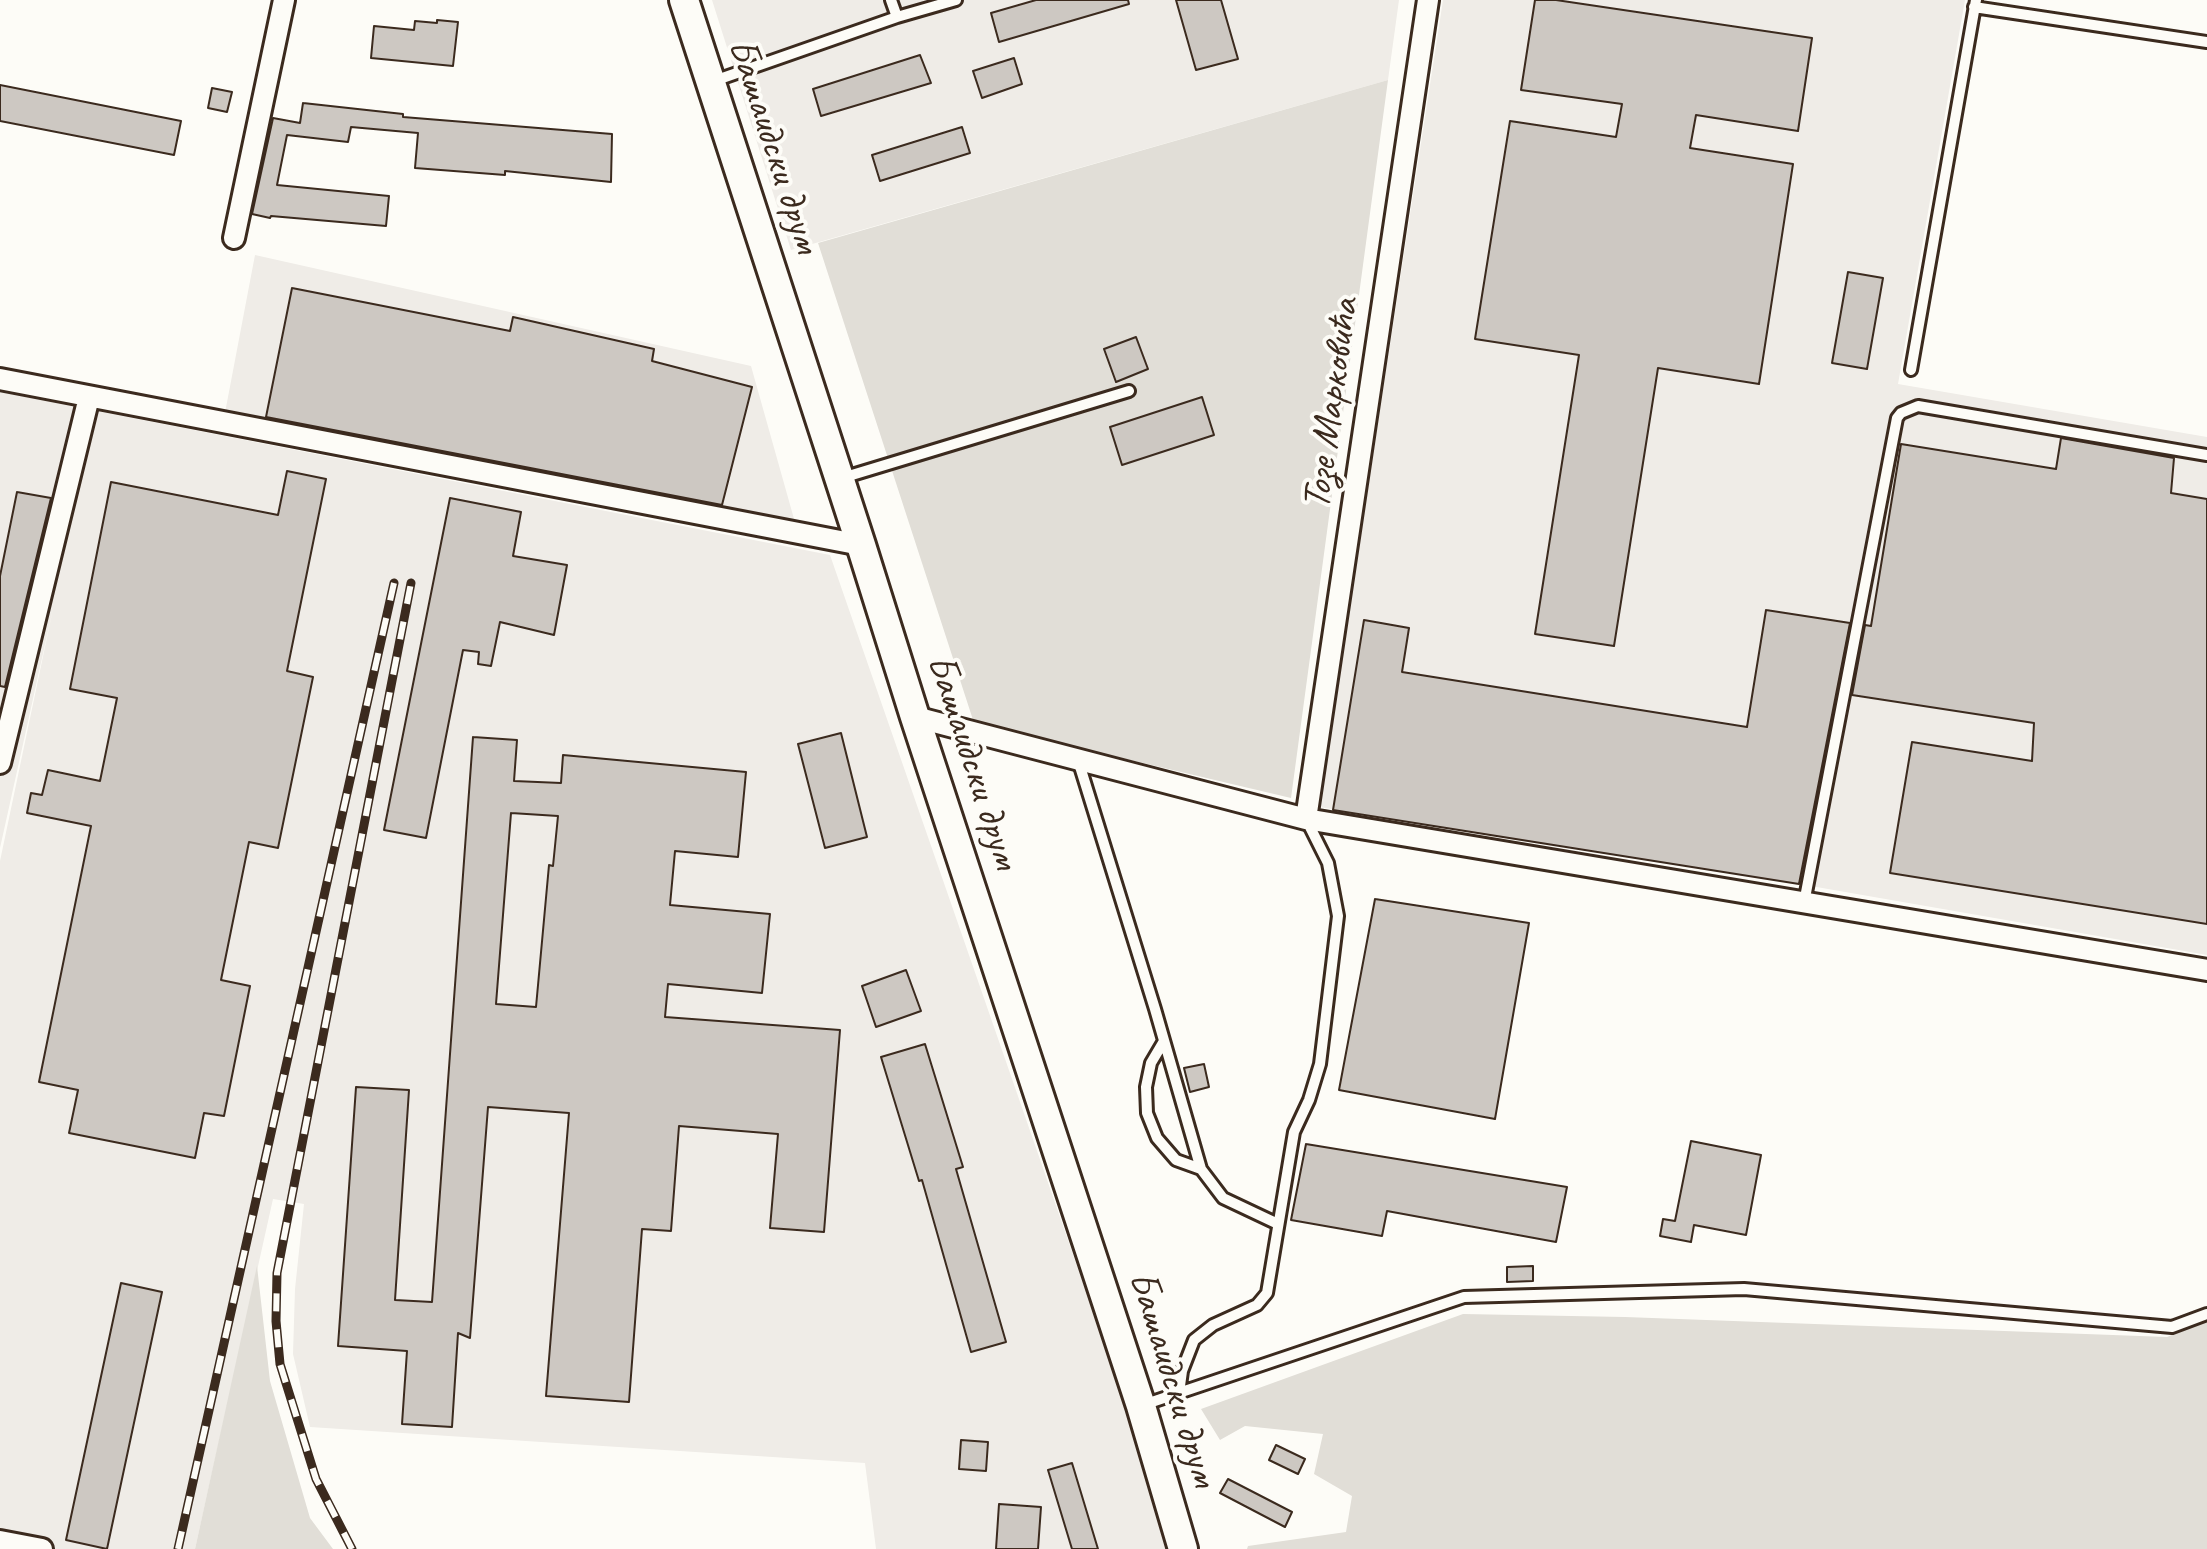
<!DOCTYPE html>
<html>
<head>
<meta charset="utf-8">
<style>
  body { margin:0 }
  canvas { display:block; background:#fdfcf7 }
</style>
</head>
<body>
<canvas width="2207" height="1549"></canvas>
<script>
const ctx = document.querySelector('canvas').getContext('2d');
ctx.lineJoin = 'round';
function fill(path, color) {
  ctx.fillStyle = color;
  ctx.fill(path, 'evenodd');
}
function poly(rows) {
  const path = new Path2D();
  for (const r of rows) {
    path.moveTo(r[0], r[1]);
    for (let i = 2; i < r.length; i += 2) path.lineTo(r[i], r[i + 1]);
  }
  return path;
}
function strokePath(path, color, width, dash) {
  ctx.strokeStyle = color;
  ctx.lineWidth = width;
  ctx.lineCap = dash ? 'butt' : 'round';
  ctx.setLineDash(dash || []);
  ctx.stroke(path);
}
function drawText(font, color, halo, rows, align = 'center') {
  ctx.font = font + ' Caveat,sans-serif';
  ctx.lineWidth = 8;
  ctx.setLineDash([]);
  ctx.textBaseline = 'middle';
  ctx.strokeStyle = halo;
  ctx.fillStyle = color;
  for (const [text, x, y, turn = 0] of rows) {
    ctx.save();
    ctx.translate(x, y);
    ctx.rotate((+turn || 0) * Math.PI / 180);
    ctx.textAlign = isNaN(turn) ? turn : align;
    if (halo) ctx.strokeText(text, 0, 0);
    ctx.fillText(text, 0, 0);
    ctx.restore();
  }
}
fill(poly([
  [712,0,1399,0,1388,80,791,250],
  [1443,0,1965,0,1898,384,2207,437,2207,955,1805,885,1319,807],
  [255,255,751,366,796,526,224,418],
  [0,392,830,555,1118,1384,1168,1549,876,1549,865,1463,310,1427,293,1354,295,1289,304,1204,273,1199,195,1549,0,1549,0,861,54,604,0,848]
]), '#efece7');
fill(poly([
  [1388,80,1291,798,974,723,818,243],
  [257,1266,270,1381,310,1518,333,1549,195,1549],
  [1463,1314,1625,1317,2167,1337,2207,1321,2207,1549,1247,1549,1248,1546,1346,1532,1352,1496,1314,1474,1323,1434,1245,1426,1220,1440,1201,1409]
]), '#e1ded7');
const building = poly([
  [1036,0,1128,0,1129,4,999,42,991,13,1036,0],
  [1176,0,1221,0,1238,59,1196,70,1176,0],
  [1535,0,1556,0,1812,38,1798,131,1696,115,1690,148,1793,164,1759,384,1658,368,1614,646,1535,634,1579,355,1475,339,1510,121,1616,137,1622,104,1521,90,1535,0],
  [437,20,458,22,453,66,371,58,374,26,414,30,415,21,437,23,437,20],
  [920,55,931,83,821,116,813,89,920,55],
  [1014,58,1022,84,982,98,973,71,1014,58],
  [0,85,181,121,174,155,0,121,0,85],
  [212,88,232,92,227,112,208,108,212,88],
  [303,103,403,114,403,117,612,134,611,182,505,171,505,175,415,168,418,133,351,127,348,142,287,135,277,185,389,196,386,226,271,216,270,218,252,214,273,118,300,123,303,103],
  [962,127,970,153,880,181,872,155,962,127],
  [1848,272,1883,278,1867,369,1832,363,1848,272],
  [292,288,510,331,513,317,654,349,652,361,752,387,722,505,266,417,292,288],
  [1136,337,1148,369,1116,382,1104,349,1136,337],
  [1202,397,1214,435,1122,465,1110,427,1202,397],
  [2061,438,2174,458,2171,493,2207,499,2207,924,1890,873,1912,742,2032,761,2034,723,1852,695,1865,625,1871,626,1901,444,2056,469,2061,438],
  [287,471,326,479,287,671,313,677,278,848,249,842,221,980,250,986,224,1116,204,1113,195,1158,69,1133,78,1090,39,1082,91,826,27,813,31,793,42,795,48,770,100,781,117,698,70,689,111,482,278,515,287,471],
  [17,492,51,498,5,687,0,686,0,576,17,492],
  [450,498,521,512,513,556,567,565,554,635,500,622,491,666,478,664,479,652,463,650,426,838,384,830,450,498],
  [1766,610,1850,623,1799,884,1333,810,1364,620,1409,628,1402,672,1747,727,1766,610],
  [841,733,867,837,825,848,798,744,841,733],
  [473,737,517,740,514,781,561,783,563,755,746,772,738,857,675,851,670,905,770,914,762,993,668,984,665,1017,840,1030,824,1232,770,1228,778,1134,679,1126,671,1231,642,1229,629,1402,546,1396,569,1113,488,1107,470,1338,458,1333,452,1427,402,1424,407,1351,338,1346,356,1087,409,1090,395,1300,432,1302,473,737],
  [511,813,558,816,553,866,549,865,536,1007,496,1004,511,813],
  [1375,899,1529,923,1495,1119,1339,1090,1375,899],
  [906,970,921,1011,876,1027,862,986,906,970],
  [925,1044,963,1167,956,1169,1006,1342,971,1352,922,1180,919,1181,881,1057,925,1044],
  [1204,1064,1209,1087,1190,1092,1184,1068,1204,1064],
  [1691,1141,1761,1155,1746,1235,1694,1225,1691,1242,1660,1236,1663,1219,1675,1221,1691,1141],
  [1306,1144,1567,1187,1556,1242,1387,1211,1382,1236,1291,1220,1306,1144],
  [1533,1266,1533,1281,1507,1282,1507,1267,1533,1266],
  [121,1283,162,1292,107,1549,66,1540,121,1283],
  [961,1440,988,1442,986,1471,959,1469,961,1440],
  [1276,1445,1305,1459,1298,1474,1269,1460,1276,1445],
  [1072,1463,1098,1549,1072,1549,1048,1470,1072,1463],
  [1228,1479,1292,1512,1285,1527,1220,1493,1228,1479],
  [999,1504,1041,1507,1038,1549,996,1549,999,1504]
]);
fill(building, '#cdc8c2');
strokePath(building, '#3b2a1e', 2);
const lane = poly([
  [891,0,897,17],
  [1974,7,2207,42],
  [711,82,897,17,956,0],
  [1911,370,1976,0],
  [842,478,1129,391],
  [1078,760,1155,1009,1201,1169,1223,1198,1278,1224],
  [1804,903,1897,418,1901,413,1918,406,2207,455],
  [1164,1041,1151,1063,1146,1087,1147,1113,1157,1138,1176,1160,1201,1169],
  [1179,1393,1182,1371,1194,1340,1213,1325,1257,1305,1267,1293,1294,1132,1309,1100,1320,1064,1338,916,1328,863,1306,819],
  [1143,1405,1464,1297,1744,1289,2172,1327,2207,1314]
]);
const street = poly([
  [234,238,284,0],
  [0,379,861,545],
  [915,717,1306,819,2207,970],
  [0,763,89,397],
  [1306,819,1428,0],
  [0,1541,42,1549]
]);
const secondary = poly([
  [684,0,861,545,915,717,1141,1406,1183,1549]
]);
strokePath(lane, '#3b2a1e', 16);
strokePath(street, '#3b2a1e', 26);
strokePath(secondary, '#3b2a1e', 34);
strokePath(lane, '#fdfcf7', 10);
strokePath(street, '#fdfcf7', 20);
strokePath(secondary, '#fdfcf7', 28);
const rail = poly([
  [178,1549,394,583],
  [352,1549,316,1479,280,1364,276,1321,277,1273,411,583]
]);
strokePath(rail, '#3b2a1e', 9);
strokePath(rail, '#fdfcf7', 6, [18]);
drawText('40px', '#3b2a1e', '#fdfcf7', [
  ["Башаидски друм",773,146,72],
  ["Тозе Марковића",1332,404,-82],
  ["Башаидски друм",972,762,72],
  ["Башаидски друм",1172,1379,73]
]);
</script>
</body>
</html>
